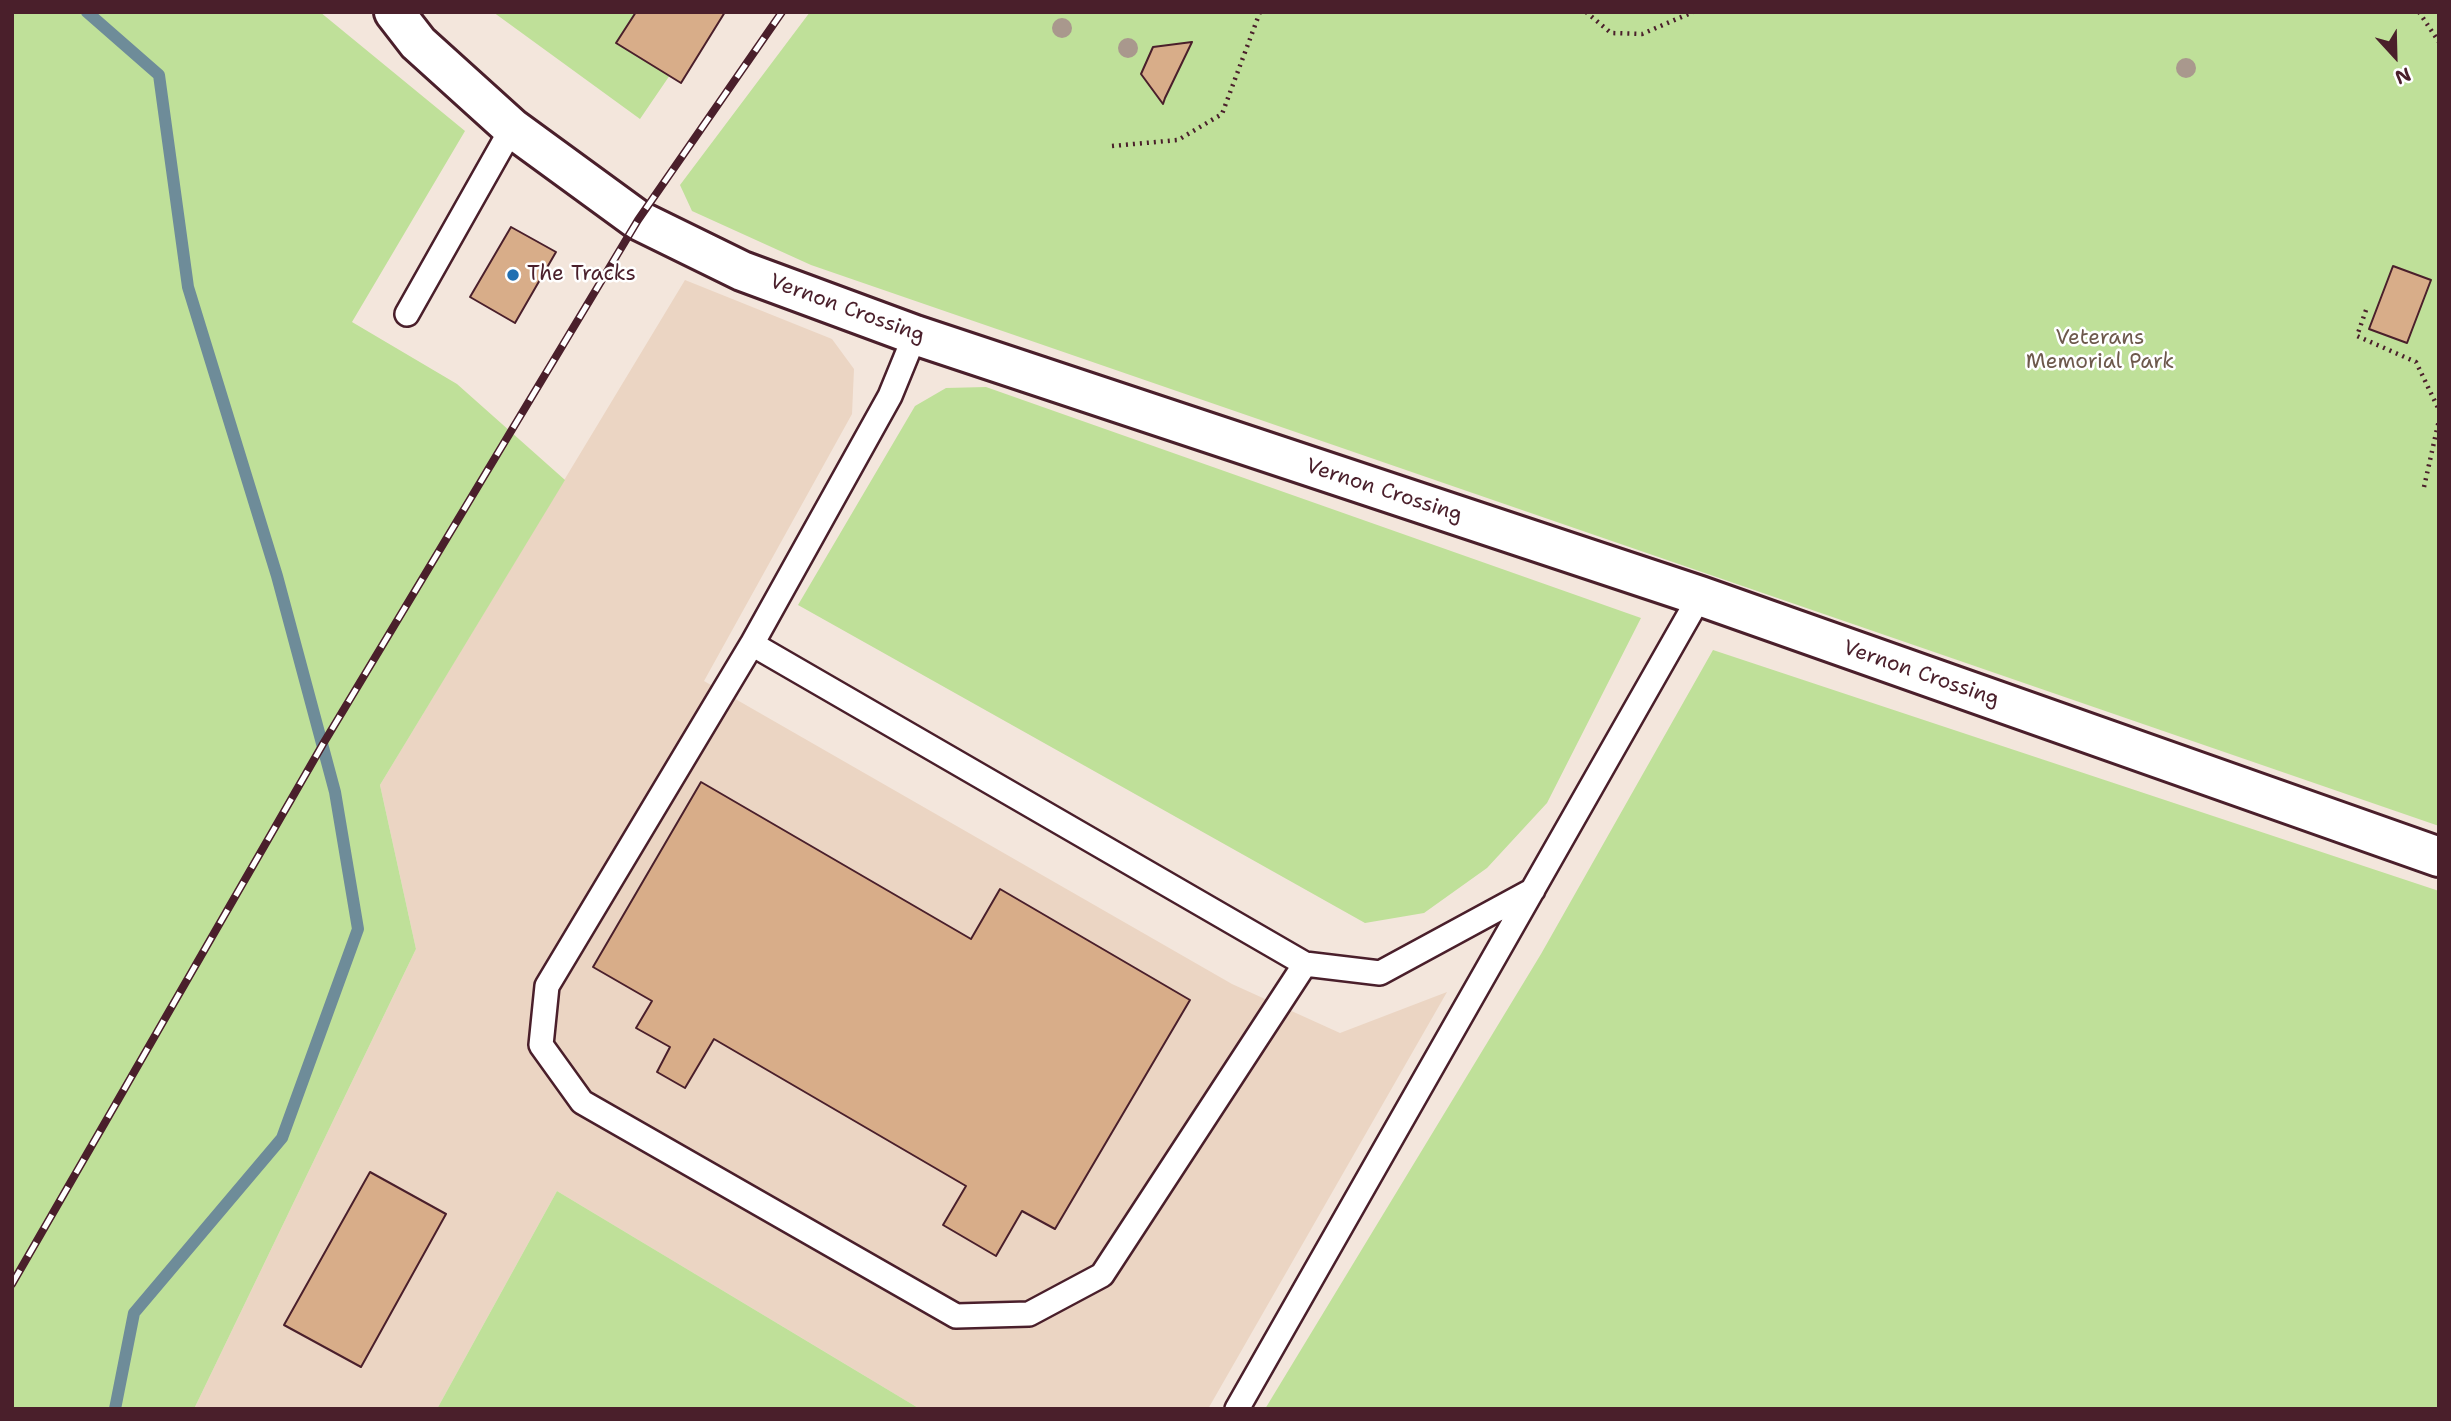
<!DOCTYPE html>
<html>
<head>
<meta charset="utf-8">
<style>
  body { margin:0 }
  #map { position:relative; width:2451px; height:1421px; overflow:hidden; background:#f3e6dc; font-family:"Shantell Sans",sans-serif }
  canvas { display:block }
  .frame { position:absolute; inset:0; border:14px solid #4a1f2b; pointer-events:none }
  .north { position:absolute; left:2360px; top:21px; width:70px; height:70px; -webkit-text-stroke:5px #fff; paint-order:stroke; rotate:158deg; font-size:19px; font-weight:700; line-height:28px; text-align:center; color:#4a1f2b }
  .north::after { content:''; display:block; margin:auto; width:24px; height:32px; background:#4a1f2b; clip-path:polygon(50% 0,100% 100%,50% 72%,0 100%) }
</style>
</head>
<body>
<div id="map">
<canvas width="2451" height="1421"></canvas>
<div class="frame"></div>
<div class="north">N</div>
</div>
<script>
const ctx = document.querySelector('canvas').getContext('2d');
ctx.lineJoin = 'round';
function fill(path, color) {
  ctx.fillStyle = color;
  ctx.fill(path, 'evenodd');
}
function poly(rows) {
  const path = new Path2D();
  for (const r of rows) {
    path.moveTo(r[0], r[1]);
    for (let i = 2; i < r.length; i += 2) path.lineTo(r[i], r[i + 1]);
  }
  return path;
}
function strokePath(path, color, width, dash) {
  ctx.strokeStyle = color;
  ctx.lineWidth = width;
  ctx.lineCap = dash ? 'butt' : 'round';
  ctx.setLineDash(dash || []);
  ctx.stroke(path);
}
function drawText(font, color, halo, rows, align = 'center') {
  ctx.font = font + ' "Shantell Sans",sans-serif';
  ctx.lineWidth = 5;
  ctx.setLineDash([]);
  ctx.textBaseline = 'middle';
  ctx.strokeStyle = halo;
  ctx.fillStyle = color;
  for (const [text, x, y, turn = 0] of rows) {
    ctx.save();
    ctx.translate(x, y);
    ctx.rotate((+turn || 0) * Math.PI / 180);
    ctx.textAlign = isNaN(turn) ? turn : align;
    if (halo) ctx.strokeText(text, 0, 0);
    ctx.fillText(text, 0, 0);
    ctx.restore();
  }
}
fill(poly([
  [685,280,832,339,854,369,852,414,704,681,1232,984,1340,1033,1447,992,1208,1409,920,1409,557,1191,437,1409,194,1409,416,949,380,785]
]), '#ebd5c3');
fill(poly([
  [12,12,320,12,465,131,352,322,457,384,565,480,380,785,416,949,194,1409,12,1409],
  [493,12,713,12,640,119],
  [810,12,2439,12,2439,826,811,265,692,211,680,185],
  [986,387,1641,618,1547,803,1487,868,1424,913,1365,923,798,605,915,406,946,388],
  [1713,650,2439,891,2439,1409,1265,1409,1541,954],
  [557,1191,920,1409,437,1409]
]), '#bfe099');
strokePath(poly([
  [87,12,159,75,188,287,277,576,335,792,358,929,282,1138,134,1313,115,1409]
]), '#6e8c99', 12);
const building = poly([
  [636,12,725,12,681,83,616,43,636,12],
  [1192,42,1165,98,1163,104,1141,74,1153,47,1192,42],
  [511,227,556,252,515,323,470,297,511,227],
  [2393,266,2431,280,2407,343,2369,329,2393,266],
  [701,782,971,939,1000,889,1190,1000,1055,1229,1022,1211,996,1256,943,1225,966,1186,714,1039,685,1088,657,1072,670,1047,636,1028,652,1001,593,967,701,782],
  [370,1172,446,1214,361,1367,284,1325,370,1172]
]);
fill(building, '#d8ad89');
strokePath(building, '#4a1f2b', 2);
const lane = poly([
  [407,314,512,128],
  [915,335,890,396,752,644,1305,964,1380,973,1533,890],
  [752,644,547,986,541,1045,582,1102,956,1316,1029,1314,1102,1275,1305,964],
  [1237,1409,1700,596]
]);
const secondary = poly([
  [394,12,418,43,512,128,638,220,742,271,915,335,1700,596,2439,857]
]);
strokePath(lane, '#4a1f2b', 28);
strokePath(secondary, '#4a1f2b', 44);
strokePath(poly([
  [1586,12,1611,33,1642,34,1693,12],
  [2419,12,2439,42],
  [1112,146,1178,140,1222,114,1260,12],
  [2366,310,2357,336,2416,362,2439,410],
  [2424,487,2439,420]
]), '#4a1f2b', 4.5, [2, 5]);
strokePath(lane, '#fff', 23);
strokePath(secondary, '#fff', 38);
const rail = poly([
  [12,1284,323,744,638,220,782,12]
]);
strokePath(rail, '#4a1f2b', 8);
strokePath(rail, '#fff', 5, [16]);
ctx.fillStyle = '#a9988d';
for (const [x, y] of [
  [1062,28],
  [1128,48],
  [2186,68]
]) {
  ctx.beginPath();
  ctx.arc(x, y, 10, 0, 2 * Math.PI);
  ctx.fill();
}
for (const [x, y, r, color] of [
  [513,275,7,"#1f6fb2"]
]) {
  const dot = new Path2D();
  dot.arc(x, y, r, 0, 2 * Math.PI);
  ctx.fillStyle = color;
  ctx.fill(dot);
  strokePath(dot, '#fff', 2.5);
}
drawText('21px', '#4a1f2b', '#fff', [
  ["The Tracks",527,275]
], 'left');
drawText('21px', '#4a1f2b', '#fff', [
  ["Vernon Crossing",847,309,20],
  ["Vernon Crossing",1384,491,18],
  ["Vernon Crossing",1921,674,19]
]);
drawText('21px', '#6d594c', '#fff', [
  ["Veterans",2100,339],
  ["Memorial Park",2100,363]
]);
</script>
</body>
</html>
